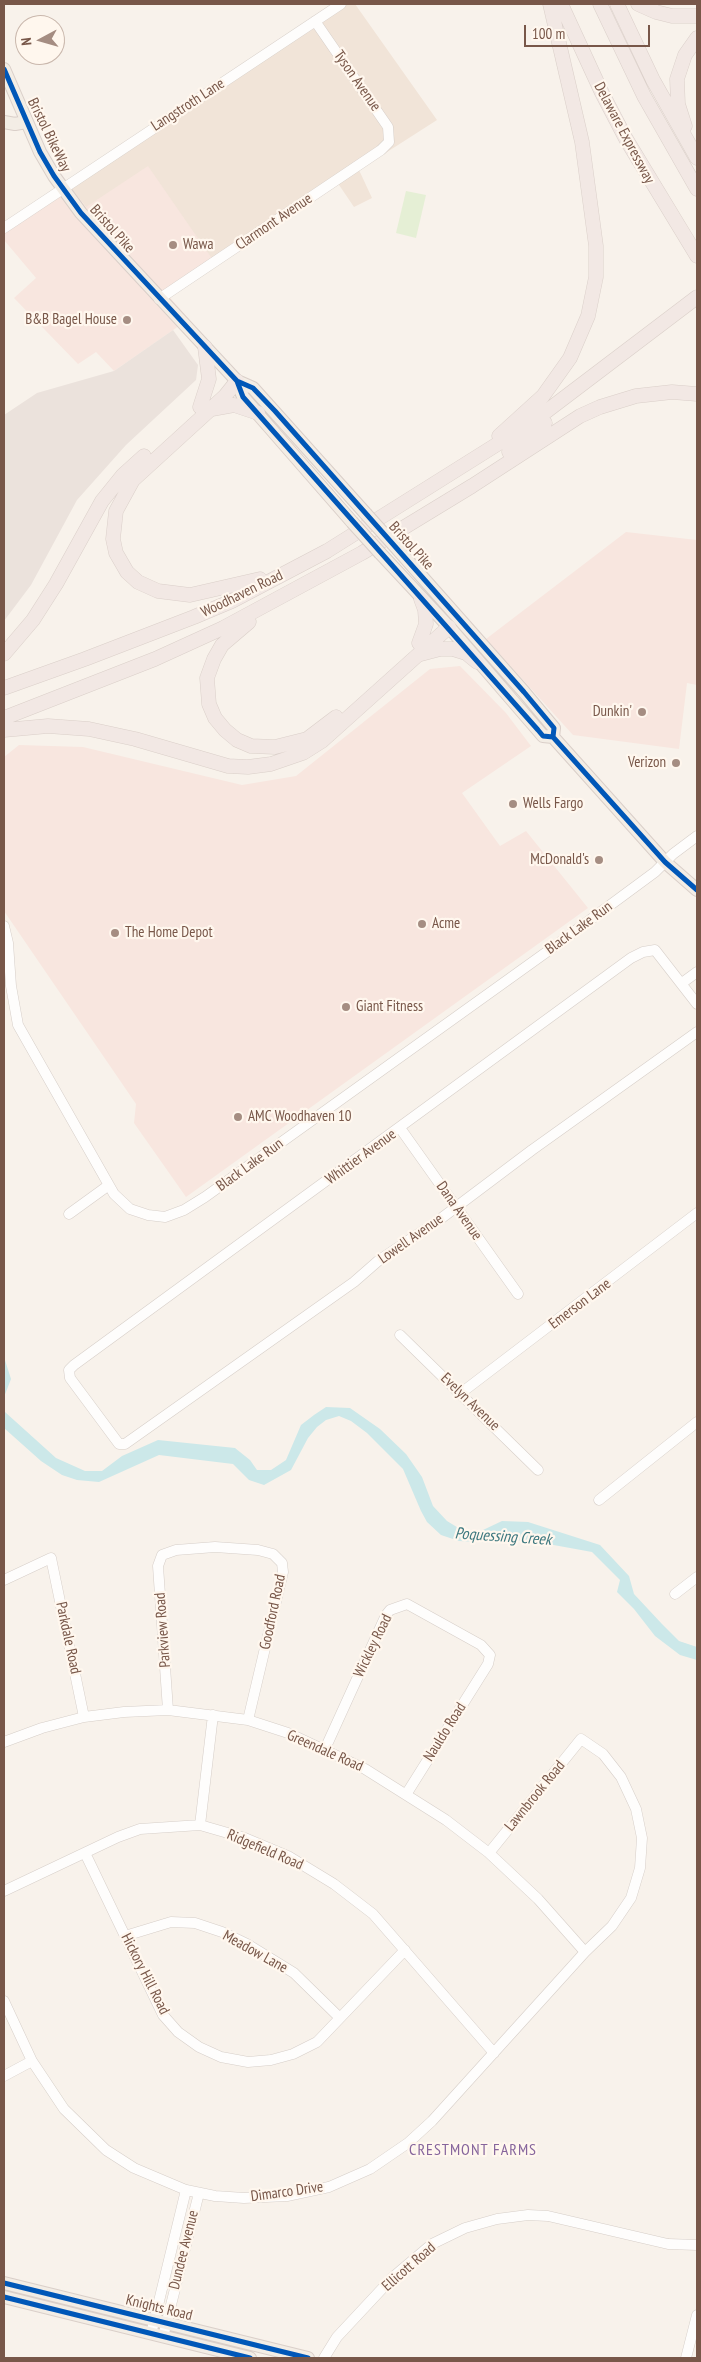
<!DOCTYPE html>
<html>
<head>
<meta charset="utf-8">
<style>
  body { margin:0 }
  #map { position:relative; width:701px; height:2362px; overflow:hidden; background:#f8f2eb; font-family:"PT Sans Narrow",sans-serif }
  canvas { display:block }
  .frame { position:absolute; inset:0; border:5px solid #785749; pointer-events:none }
  .north { position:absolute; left:15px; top:15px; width:50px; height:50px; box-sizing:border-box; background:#fff7ee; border:1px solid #c9b7ac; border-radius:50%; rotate:264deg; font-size:14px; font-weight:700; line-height:20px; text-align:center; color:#785749 }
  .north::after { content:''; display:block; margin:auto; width:18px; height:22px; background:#a58d82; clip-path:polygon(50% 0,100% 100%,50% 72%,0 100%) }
  .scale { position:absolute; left:524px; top:25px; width:126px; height:22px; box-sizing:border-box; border:2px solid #785749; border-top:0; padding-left:6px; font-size:15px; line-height:18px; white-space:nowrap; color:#785749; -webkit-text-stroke:4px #fff7ee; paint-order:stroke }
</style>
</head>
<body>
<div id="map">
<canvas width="701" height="2362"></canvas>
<div class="frame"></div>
<div class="north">N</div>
<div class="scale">100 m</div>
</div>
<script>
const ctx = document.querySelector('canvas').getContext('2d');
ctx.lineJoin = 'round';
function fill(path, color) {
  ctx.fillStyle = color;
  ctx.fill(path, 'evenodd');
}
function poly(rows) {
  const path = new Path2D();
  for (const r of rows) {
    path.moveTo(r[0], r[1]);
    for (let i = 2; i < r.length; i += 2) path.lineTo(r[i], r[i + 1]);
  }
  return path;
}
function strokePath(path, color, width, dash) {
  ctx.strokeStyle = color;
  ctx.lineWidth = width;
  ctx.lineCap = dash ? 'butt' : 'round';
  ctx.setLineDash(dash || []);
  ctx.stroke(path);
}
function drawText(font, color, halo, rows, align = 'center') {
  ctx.font = font + ' "PT Sans Narrow",sans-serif';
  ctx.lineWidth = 4.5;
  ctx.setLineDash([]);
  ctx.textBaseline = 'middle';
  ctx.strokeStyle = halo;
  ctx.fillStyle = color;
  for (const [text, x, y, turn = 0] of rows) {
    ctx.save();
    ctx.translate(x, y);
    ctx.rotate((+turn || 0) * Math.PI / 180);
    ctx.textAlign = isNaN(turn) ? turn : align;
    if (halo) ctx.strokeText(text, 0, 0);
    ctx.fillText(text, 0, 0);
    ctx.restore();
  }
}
fill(poly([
  [344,4,355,4,437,120,359,170,372,198,354,207,337,182,213,260,86,207,70,187]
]), '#f1e4d8');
fill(poly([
  [148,166,213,260,165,292,189,319,114,371,96,352,78,364,14,298,36,278,4,240,4,234,70,187,86,207],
  [626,532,697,540,697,685,687,683,679,749,573,735,486,639],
  [460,666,506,713,531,746,462,793,500,846,526,831,588,908,186,1197,134,1123,136,1104,4,911,4,757,19,745,83,747,242,785,296,776,430,669]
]), '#f8e6df');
fill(poly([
  [173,330,198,365,196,380,126,445,77,500,31,585,4,621,4,415,37,393,114,371]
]), '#ebe2dc');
fill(poly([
  [406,191,426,195,416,238,396,233]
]), '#e5efd5');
fill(poly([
  [4,1357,11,1379,4,1397],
  [4,1405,5,1412,56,1458,85,1471,102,1471,122,1456,158,1440,235,1448,250,1460,257,1470,271,1470,286,1460,301,1425,314,1415,326,1407,350,1408,380,1429,406,1454,422,1477,433,1506,447,1521,465,1532,483,1530,502,1521,528,1522,600,1545,629,1576,634,1594,662,1624,679,1641,697,1647,697,1660,680,1655,655,1636,634,1609,617,1592,620,1580,592,1552,526,1540,499,1543,459,1541,441,1535,427,1522,421,1511,403,1469,367,1433,351,1421,339,1416,326,1420,317,1427,308,1438,291,1470,264,1485,249,1480,233,1464,159,1455,99,1482,77,1480,62,1475,41,1461,4,1428]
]), '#cce8e9');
const minor = poly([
  [4,228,341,4],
  [159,299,381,150,389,142,388,127,315,21],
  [4,926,8,943,11,986,18,1025,114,1194,130,1209,148,1215,165,1217,184,1210,205,1197,548,951,655,872,673,854,697,836],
  [682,983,697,972],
  [697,1004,655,950,643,952,631,958,74,1365,69,1370,70,1378,119,1444,125,1444,354,1282,378,1261,439,1220,532,1150,697,1032],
  [400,1128,518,1294],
  [69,1214,109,1185],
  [400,1335,538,1470],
  [461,1393,697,1213],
  [599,1500,697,1422],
  [4,1580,51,1558,84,1717],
  [675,1594,697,1577],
  [168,1710,158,1566,162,1555,176,1550,215,1547,258,1550,273,1554,282,1563,283,1572,248,1720],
  [4,1742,42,1728,84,1717,124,1712,168,1710,248,1720,288,1733,365,1769,446,1820,489,1853,538,1899,585,1952],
  [325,1749,386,1615,390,1610,407,1604,481,1645,490,1655,488,1664,407,1793],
  [200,1825,213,1715],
  [85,1853,163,2015,178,2032,199,2047,221,2057,248,2062,271,2060,293,2054,317,2042,405,1950],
  [4,1891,118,1837,140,1829,200,1825,245,1838,288,1856,334,1884,373,1914,494,2053],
  [125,1936,171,1922,195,1923,222,1932,247,1944,294,1973,340,2018],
  [4,2001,32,2061,64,2109,106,2150,134,2168,186,2190,215,2196,244,2198,287,2196,329,2187,370,2169,408,2143,432,2121,585,1952,612,1926,631,1898,640,1868,642,1838,636,1809,621,1777,603,1754,581,1739,489,1853],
  [4,2076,32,2061],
  [151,2334,186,2190],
  [163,2337,199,2193],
  [324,2358,337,2337,393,2277,432,2244,465,2228,497,2219,528,2215,548,2216,668,2244,697,2245],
  [686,2358,697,2315]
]);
const major = poly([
  [4,69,40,152,54,176,81,213,237,381,253,388,366,514],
  [4,122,15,124,26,122],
  [237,381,243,397,352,522],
  [393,544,524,692,554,728,553,737],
  [380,553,449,627,543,736,553,737,665,862,697,890],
  [4,2283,308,2358],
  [4,2297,250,2358]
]);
const highway = poly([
  [561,4,602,93,626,139,697,256],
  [600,4,644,96,697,189],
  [617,4,653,80,697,158],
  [638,4,656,12,672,16,697,16],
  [685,126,678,104,677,79,685,55,697,38],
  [237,381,225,396,133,480,116,511,113,539,116,553,127,572,138,582,158,591,190,595,260,579],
  [200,407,209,379,205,347],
  [212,409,234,405,258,413],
  [499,436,543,396,570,358,588,316,596,277,596,246,582,142,550,4],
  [509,452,545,423],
  [249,622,222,645,214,659,207,678,209,704,215,718,225,730,237,740,251,746,275,747,307,739,336,717],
  [419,643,426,624,425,610,421,599],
  [4,654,33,620,56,584,102,501,123,475,144,456],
  [421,654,440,649,453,649,466,653,477,662],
  [4,688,85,659,194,617,232,601,327,551,531,423,697,297],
  [4,718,155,659,223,628,362,553,472,486,580,416,600,407,636,396,672,392,697,394],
  [4,730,48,726,89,729,135,739,228,766,248,767,271,764,303,753,322,741,449,627]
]);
strokePath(minor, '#d6cec8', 11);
strokePath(major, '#dacfc9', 14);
strokePath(highway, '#dacfc9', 15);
strokePath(minor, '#fefdfc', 10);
strokePath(major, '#f3ede5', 12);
strokePath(highway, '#f2e8e4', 14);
const majorBridge = poly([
  [366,514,393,544],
  [352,522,380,553]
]);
strokePath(majorBridge, '#dacfc9', 14, []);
strokePath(majorBridge, '#f3ede5', 12);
strokePath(poly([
  [4,69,40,152,54,176,81,213,237,381,253,388,275,411,524,692,554,728,553,737],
  [237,381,243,397,538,730,543,736,553,737,665,862,697,890],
  [4,2283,308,2358],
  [4,2297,250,2358]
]), '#0057b8', 5);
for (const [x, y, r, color] of [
  [173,245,5,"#a58d82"],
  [127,320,5,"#a58d82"],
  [642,712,5,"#a58d82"],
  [676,763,5,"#a58d82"],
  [513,804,5,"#a58d82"],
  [599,860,5,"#a58d82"],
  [422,924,5,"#a58d82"],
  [115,933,5,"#a58d82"],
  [346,1007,5,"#a58d82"],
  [238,1117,5,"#a58d82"]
]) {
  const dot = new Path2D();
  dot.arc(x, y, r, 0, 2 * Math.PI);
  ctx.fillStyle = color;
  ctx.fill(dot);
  strokePath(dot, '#fff7ee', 2);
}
drawText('15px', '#785749', '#fff7ee', [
  ["Tyson Avenue",357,81,55],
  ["Langstroth Lane",188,105,-33],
  ["Delaware Expressway",624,133,62],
  ["Bristol BikeWay",49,135,64],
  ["Clarmont Avenue",274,222,-34],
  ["Bristol Pike",112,229,48],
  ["Bristol Pike",411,546,48],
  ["Woodhaven Road",242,594,-26],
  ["Black Lake Run",579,928,-36],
  ["Whittier Avenue",361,1157,-36],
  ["Black Lake Run",250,1165,-36],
  ["Dana Avenue",459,1211,55],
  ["Lowell Avenue",411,1239,-35],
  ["Emerson Lane",580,1304,-37],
  ["Evelyn Avenue",470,1402,44],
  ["Goodford Road",273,1612,-78],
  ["Parkview Road",163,1630,-94],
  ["Parkdale Road",68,1638,78],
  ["Wickley Road",373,1646,-64],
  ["Nauldo Road",445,1732,-58],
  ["Greendale Road",325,1751,24],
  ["Lawnbrook Road",535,1796,-51],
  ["Ridgefield Road",265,1850,23],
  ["Meadow Lane",255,1952,29],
  ["Hickory Hill Road",145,1974,63],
  ["Dimarco Drive",287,2192,-8],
  ["Dundee Avenue",184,2250,-76],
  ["Ellicott Road",409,2267,-41],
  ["Knights Road",159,2308,14]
]);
drawText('15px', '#785749', '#fff7ee', [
  ["Wawa",183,245],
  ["B&B Bagel House",117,320,"right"],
  ["Dunkin'",632,712,"right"],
  ["Verizon",666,763,"right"],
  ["Wells Fargo",523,804],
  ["McDonald's",589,860,"right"],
  ["Acme",432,924],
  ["The Home Depot",125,933],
  ["Giant Fitness",356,1007],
  ["AMC Woodhaven 10",248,1117]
], 'left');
drawText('italic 16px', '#3c777e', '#fff7ee', [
  ["Poquessing Creek",503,1537,4]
]);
ctx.letterSpacing = '1px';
drawText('16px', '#86659c', '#fff7ee', [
  ["CRESTMONT FARMS",473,2150]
]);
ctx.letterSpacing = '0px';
</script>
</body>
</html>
